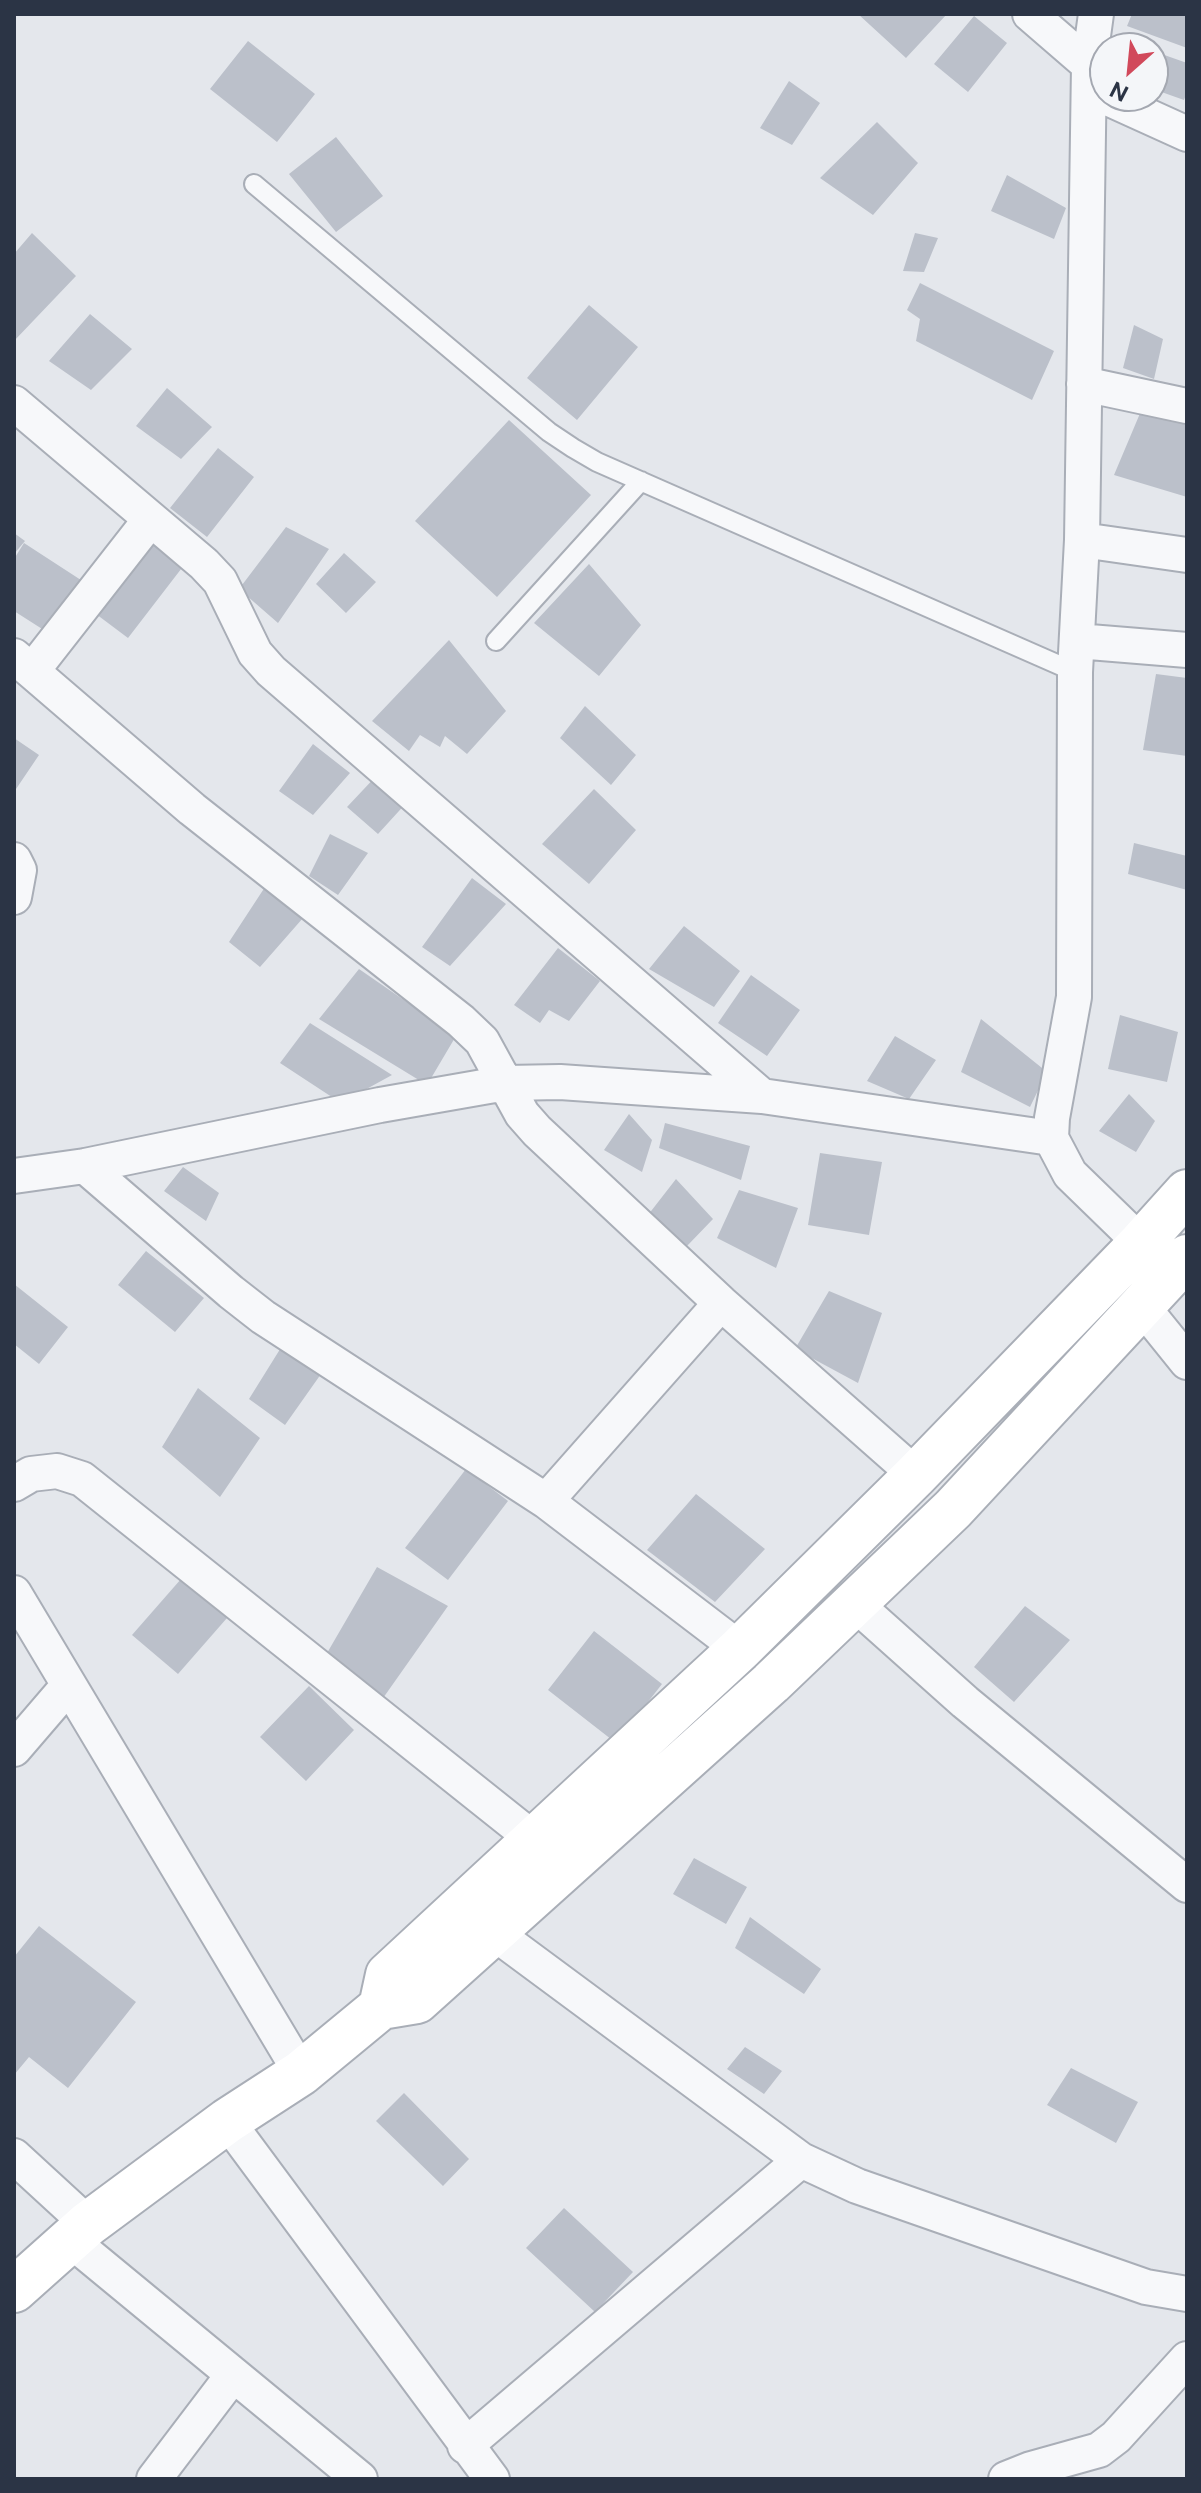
<!DOCTYPE html>
<html>
<head>
<meta charset="utf-8">
<style>
  body { margin:0 }
  #map { position:relative; width:1201px; height:2493px; overflow:hidden; background:#e4e7ec; font-family:"Public Sans",sans-serif }
  canvas { display:block }
  .frame { position:absolute; inset:0; border:16px solid #2b3445; pointer-events:none }
  .north { position:absolute; left:1089px; top:32px; width:80px; height:80px; box-sizing:border-box; background:#f4f6f9; border:2px solid #a4a8b1; border-radius:50%; rotate:207deg; font-size:22px; font-weight:700; line-height:32px; text-align:center; color:#2b3445 }
  .north::after { content:''; display:block; margin:auto; width:28px; height:36px; background:#d1495b; clip-path:polygon(50% 0,100% 100%,50% 72%,0 100%) }
</style>
</head>
<body>
<div id="map">
<canvas width="1201" height="2493"></canvas>
<div class="frame"></div>
<div class="north">N</div>
</div>
<script>
const ctx = document.querySelector('canvas').getContext('2d');
ctx.lineJoin = 'round';
function fill(path, color) {
  ctx.fillStyle = color;
  ctx.fill(path, 'evenodd');
}
function poly(rows) {
  const path = new Path2D();
  for (const r of rows) {
    path.moveTo(r[0], r[1]);
    for (let i = 2; i < r.length; i += 2) path.lineTo(r[i], r[i + 1]);
  }
  return path;
}
function strokePath(path, color, width, dash) {
  ctx.strokeStyle = color;
  ctx.lineWidth = width;
  ctx.lineCap = dash ? 'butt' : 'round';
  ctx.setLineDash(dash || []);
  ctx.stroke(path);
}
fill(poly([
  [858,14,947,14,906,58],
  [1132,14,1187,15,1187,48,1127,26],
  [974,16,1007,43,968,92,934,64],
  [248,41,315,94,277,142,210,89],
  [1153,51,1187,63,1187,92,1184,100,1153,89],
  [789,81,820,103,792,145,760,128],
  [877,122,918,163,873,215,820,178],
  [336,137,383,196,336,232,289,174],
  [1007,175,1066,208,1054,239,991,211],
  [32,233,76,276,14,341,14,254],
  [915,233,938,238,924,272,903,271],
  [920,283,1054,351,1032,400,916,341,920,319,907,310],
  [589,305,638,347,577,420,527,378],
  [90,314,132,349,91,390,49,361],
  [1134,325,1163,339,1154,379,1123,368],
  [167,388,212,427,181,459,136,426],
  [1141,411,1187,421,1187,497,1114,475],
  [509,420,591,495,497,597,415,521],
  [218,448,254,477,207,537,170,508],
  [286,527,329,549,278,623,239,589],
  [148,530,188,560,128,638,88,608],
  [14,533,25,541,14,554],
  [24,543,84,582,50,634,14,611,14,559],
  [344,553,376,582,346,613,316,584],
  [589,564,641,625,599,676,534,623],
  [449,640,506,711,467,754,445,736,440,747,420,735,409,751,372,721],
  [1156,674,1187,678,1187,756,1143,750],
  [585,706,636,755,611,785,560,738],
  [14,738,39,755,14,792],
  [313,744,350,773,313,815,279,791],
  [379,773,409,800,378,834,347,807],
  [594,789,636,830,589,884,542,844],
  [330,834,368,853,338,895,309,876],
  [1134,843,1187,856,1187,890,1128,874],
  [472,878,506,904,450,966,422,947],
  [265,887,303,918,260,967,229,942],
  [684,926,740,971,714,1007,649,969],
  [558,948,600,981,569,1021,549,1010,540,1023,514,1005],
  [359,969,456,1036,427,1085,319,1019],
  [751,975,800,1010,767,1056,718,1023],
  [1120,1015,1178,1032,1167,1082,1108,1069],
  [981,1019,1047,1072,1030,1107,961,1072],
  [310,1023,392,1075,341,1103,280,1063],
  [895,1036,936,1060,909,1099,867,1081],
  [1129,1094,1155,1121,1136,1152,1099,1131],
  [629,1114,652,1140,642,1172,604,1150],
  [665,1123,750,1146,741,1180,659,1148],
  [820,1153,882,1162,869,1235,808,1225],
  [183,1167,219,1193,206,1221,164,1191],
  [676,1179,713,1219,687,1246,648,1215],
  [739,1190,798,1208,776,1268,717,1238],
  [146,1251,204,1298,175,1332,118,1285],
  [14,1284,68,1327,39,1364,14,1344],
  [829,1291,882,1313,858,1383,795,1349],
  [282,1346,321,1374,285,1425,249,1399],
  [198,1388,260,1438,220,1497,162,1447],
  [466,1469,508,1501,448,1580,405,1548],
  [696,1494,765,1549,715,1602,647,1550],
  [377,1567,448,1606,381,1701,323,1660],
  [181,1579,227,1618,178,1674,132,1635],
  [1025,1606,1070,1640,1014,1702,974,1667],
  [594,1631,662,1684,616,1743,548,1690],
  [309,1686,354,1730,306,1781,260,1737],
  [694,1858,747,1887,726,1924,673,1894],
  [750,1917,821,1969,804,1994,735,1948],
  [39,1926,136,2002,68,2088,29,2057,14,2075,14,1957],
  [745,2047,782,2071,764,2094,727,2069],
  [1071,2068,1138,2102,1116,2143,1047,2105],
  [404,2093,469,2159,443,2186,376,2121],
  [564,2208,633,2272,595,2312,526,2248]
]), '#bbc0ca');
const service = poly([
  [254,184,549,432,573,448,597,462,1075,672],
  [496,641,641,481]
]);
const minor = poly([
  [1030,14,1089,65],
  [1096,14,1089,65,1082,540,1075,672,1074,997,1052,1118,1051,1138,1070,1174,1141,1243],
  [1090,90,1187,134],
  [1084,384,1187,406],
  [14,403,204,564,220,581,255,653,271,671,762,1096],
  [1082,540,1187,555],
  [1077,641,1187,650],
  [14,656,192,809,461,1021,482,1041,522,1114,537,1131,721,1303,916,1475],
  [32,671,150,520],
  [14,860,19,870,14,897],
  [85,1166,231,1292,263,1317,546,1501,740,1649],
  [14,1176,85,1166,380,1105,506,1083,560,1082,762,1096,1051,1138],
  [1141,1305,1187,1362],
  [14,1484,31,1474,57,1471,82,1479,536,1841],
  [546,1501,721,1303],
  [14,1593,301,2073],
  [853,1602,965,1702,1187,1885],
  [14,1749,69,1685],
  [493,1932,801,2160,857,2186,1146,2287,1187,2294],
  [227,2121,492,2479],
  [14,2156,88,2224],
  [69,2239,360,2479],
  [465,2446,801,2160],
  [154,2479,233,2375],
  [1006,2479,1031,2469,1099,2450,1116,2437,1187,2359]
]);
const secondary = poly([
  [381,2007,388,1975,740,1649,916,1475,1141,1243,1187,1192],
  [14,2290,88,2224,227,2121,301,2073,381,2007,417,2001,771,1683,953,1509,1187,1257]
]);
strokePath(service, '#a9aeb7', 22);
strokePath(minor, '#a9aeb7', 38);
strokePath(secondary, '#a9aeb7', 48);
strokePath(service, '#f7f8fa', 18);
strokePath(minor, '#f7f8fa', 34);
strokePath(secondary, '#fff', 44);
</script>
</body>
</html>
